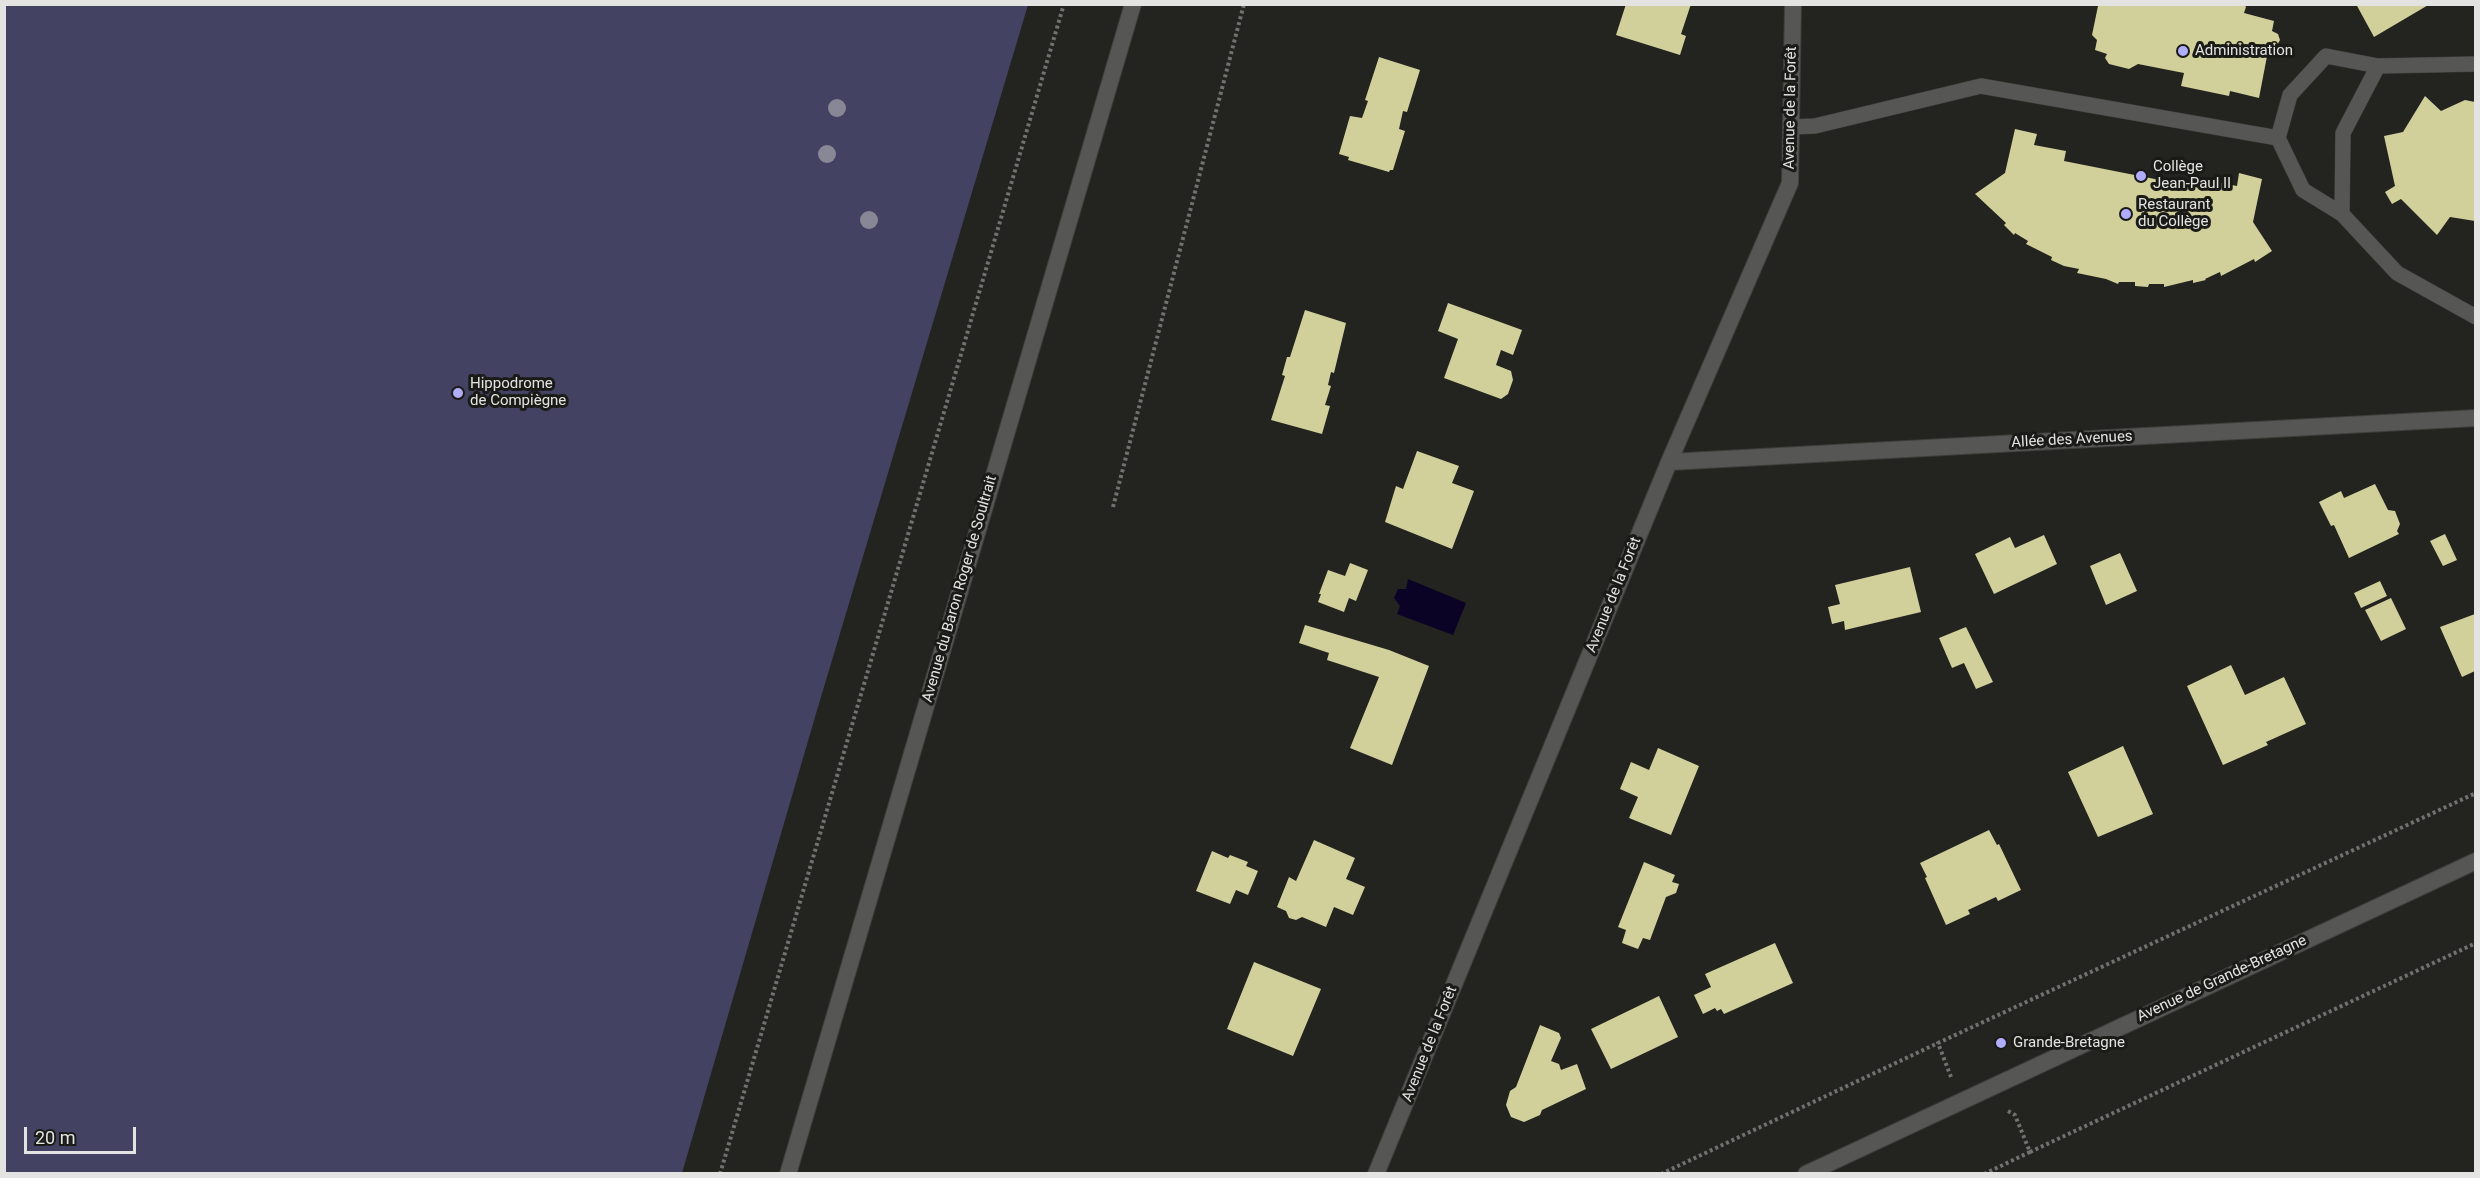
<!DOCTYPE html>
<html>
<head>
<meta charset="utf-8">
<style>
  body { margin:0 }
  #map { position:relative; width:2480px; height:1178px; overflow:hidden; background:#232320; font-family:Roboto,sans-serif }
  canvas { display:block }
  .frame { position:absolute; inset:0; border:6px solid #e3e3e1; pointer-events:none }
  .scale { position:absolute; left:24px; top:1127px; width:112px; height:27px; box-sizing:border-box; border:3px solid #e3e3e1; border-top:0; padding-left:8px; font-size:18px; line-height:21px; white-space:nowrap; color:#e3e3e1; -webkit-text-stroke:4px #1a1a17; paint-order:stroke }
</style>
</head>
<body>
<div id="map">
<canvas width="2480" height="1178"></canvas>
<div class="frame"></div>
<div class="scale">20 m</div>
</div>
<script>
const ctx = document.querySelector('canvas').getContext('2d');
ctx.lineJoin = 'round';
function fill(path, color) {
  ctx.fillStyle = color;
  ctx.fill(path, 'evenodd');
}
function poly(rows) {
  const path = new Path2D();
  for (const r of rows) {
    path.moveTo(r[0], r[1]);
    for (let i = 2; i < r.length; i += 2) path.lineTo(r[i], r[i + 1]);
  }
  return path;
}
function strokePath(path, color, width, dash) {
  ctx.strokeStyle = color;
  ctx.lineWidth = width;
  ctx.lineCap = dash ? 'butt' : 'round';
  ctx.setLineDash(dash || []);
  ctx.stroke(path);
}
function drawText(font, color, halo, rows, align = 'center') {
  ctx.font = font + ' Roboto,sans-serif';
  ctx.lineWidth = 6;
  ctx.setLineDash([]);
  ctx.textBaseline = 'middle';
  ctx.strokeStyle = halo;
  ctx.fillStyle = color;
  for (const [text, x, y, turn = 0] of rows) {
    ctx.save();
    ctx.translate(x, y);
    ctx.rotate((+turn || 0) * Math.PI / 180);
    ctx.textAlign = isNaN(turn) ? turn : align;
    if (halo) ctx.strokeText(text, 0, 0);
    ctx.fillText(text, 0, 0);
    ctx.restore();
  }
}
fill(poly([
  [5,4,1028,5,815,717,682,1173,5,1173]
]), '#434262');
fill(poly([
  [1408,579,1466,603,1453,635,1397,614,1400,606,1394,598,1398,589,1406,589]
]), '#0a0326');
fill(poly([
  [1626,4,1691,4,1681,34,1686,36,1680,55,1616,35],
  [2101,4,2244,4,2246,7,2244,13,2274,21,2272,31,2278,34,2280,40,2275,49,2268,51,2259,98,2230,91,2229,96,2181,86,2184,73,2138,64,2129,69,2109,64,2105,58,2107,54,2095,50,2097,40,2092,35,2098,6],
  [2356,4,2430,4,2374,37],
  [1379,57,1420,70,1407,112,1403,111,1399,129,1405,131,1393,170,1390,170,1389,172,1348,160,1349,157,1339,154,1350,116,1362,118,1368,101,1365,100],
  [2425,96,2441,111,2465,100,2475,102,2475,221,2450,217,2437,235,2401,199,2392,204,2385,192,2395,186,2384,136,2403,132],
  [2015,129,2037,134,2034,145,2066,151,2064,161,2200,188,2202,179,2237,186,2239,173,2262,179,2253,222,2272,251,2255,262,2254,259,2221,276,2220,272,2205,279,2206,280,2193,283,2193,280,2164,287,2164,284,2149,284,2148,287,2135,286,2135,282,2119,282,2118,284,2106,279,2077,273,2079,269,2064,266,2051,260,2052,257,2026,244,2028,241,2015,233,2014,235,2004,225,2006,223,1975,194,2005,173],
  [1448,303,1522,330,1513,355,1501,350,1496,365,1511,371,1513,380,1508,394,1501,399,1444,378,1458,339,1438,331],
  [1305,310,1346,323,1334,373,1331,372,1328,385,1331,386,1325,405,1330,406,1322,434,1271,420,1285,376,1282,375,1287,357,1290,357],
  [1417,451,1459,466,1452,483,1474,491,1452,549,1385,522,1396,486,1403,489],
  [2375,484,2388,510,2395,511,2400,524,2397,531,2399,534,2349,558,2334,525,2331,526,2319,502,2341,491,2344,498],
  [2445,534,2457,560,2443,566,2430,541],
  [2044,535,2057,564,1994,594,1975,554,2010,537,2015,548],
  [2120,553,2137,591,2106,605,2090,566],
  [1350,563,1368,570,1356,601,1349,598,1344,612,1318,602,1321,594,1319,594,1328,570,1345,576],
  [1910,567,1921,612,1845,630,1844,621,1832,624,1828,607,1840,604,1835,585],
  [2380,581,2387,596,2361,608,2354,593],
  [2391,598,2406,629,2381,641,2365,610],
  [2475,614,2475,671,2462,677,2440,627],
  [1305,625,1389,650,1429,666,1392,765,1350,748,1379,677,1327,660,1329,653,1299,643],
  [1966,627,1993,682,1976,689,1964,663,1952,668,1939,638],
  [2231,665,2245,695,2284,677,2306,724,2266,742,2268,745,2223,765,2187,686],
  [2123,746,2153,814,2098,837,2068,772],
  [1658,748,1699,766,1671,835,1629,818,1638,797,1620,789,1631,762,1649,770],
  [1989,830,1997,845,1999,844,2021,890,1998,901,1996,897,1968,910,1970,914,1946,925,1925,878,1927,877,1920,863],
  [1314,840,1355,858,1346,879,1365,887,1353,915,1334,907,1326,927,1302,917,1296,920,1289,918,1286,911,1277,907,1289,877,1296,881],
  [1212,851,1228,858,1230,855,1248,862,1246,866,1258,871,1248,895,1236,890,1230,904,1196,891],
  [1644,862,1675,875,1672,882,1679,884,1676,893,1666,897,1650,940,1643,938,1638,949,1622,943,1626,930,1618,927],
  [1775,943,1793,983,1724,1014,1721,1009,1717,1011,1715,1008,1703,1014,1694,995,1711,987,1705,974],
  [1254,962,1321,989,1293,1056,1227,1029],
  [1659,996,1678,1037,1611,1069,1591,1029],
  [1540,1025,1559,1033,1561,1038,1551,1061,1559,1064,1561,1070,1577,1064,1586,1089,1542,1110,1540,1115,1524,1122,1511,1117,1506,1105,1510,1091,1516,1087]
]), '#d1d09b');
const service = poly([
  [2476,64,2378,66,2343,133,2342,214,2397,273,2476,317],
  [1791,127,1815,126,1981,86,2278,138],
  [2342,214,2303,190,2278,138,2290,95,2326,56,2378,66]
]);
const minor = poly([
  [1669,462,2476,418],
  [788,1174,1133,4],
  [1376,1174,1669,462,1790,183,1793,4],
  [1806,1174,2476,861]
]);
strokePath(service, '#3e3e3b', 16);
strokePath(minor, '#3e3e3b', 18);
strokePath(poly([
  [1113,507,1244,4],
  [1951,1077,1938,1043,2476,793],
  [2008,1111,2015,1115,2030,1152,2476,943],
  [720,1174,1064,4],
  [1661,1174,1938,1043],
  [1984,1174,2030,1152]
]), '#71716f', 4, [3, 3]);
strokePath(service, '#565654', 15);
strokePath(minor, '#565654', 16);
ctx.fillStyle = '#878796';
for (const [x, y] of [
  [837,108],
  [827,154],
  [869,220]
]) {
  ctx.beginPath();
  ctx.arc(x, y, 9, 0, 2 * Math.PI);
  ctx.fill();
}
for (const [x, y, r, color] of [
  [2183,51,6,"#b0aefa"],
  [2141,176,6,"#b0aefa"],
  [2126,214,6,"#b0aefa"],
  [458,393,6,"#b0aefa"],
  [2001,1043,6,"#b0aefa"]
]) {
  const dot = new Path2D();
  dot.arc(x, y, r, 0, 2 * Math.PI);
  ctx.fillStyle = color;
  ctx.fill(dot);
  strokePath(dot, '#1a1a17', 2);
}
drawText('15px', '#e3e3e1', '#1a1a17', [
  ["Administration",2195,51],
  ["Collège",2153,167],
  ["Jean-Paul II",2153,184],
  ["Restaurant",2138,205],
  ["du Collège",2138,222],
  ["Hippodrome",470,384],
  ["de Compiègne",470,401],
  ["Grande-Bretagne",2013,1043]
], 'left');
drawText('15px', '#e3e3e1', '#1a1a17', [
  ["Avenue de la Forêt",1791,108,-89],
  ["Allée des Avenues",2072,440,-3],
  ["Avenue du Baron Roger de Soultrait",960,589,-74],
  ["Avenue de la Forêt",1614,595,-68],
  ["Avenue de Grande-Bretagne",2222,979,-25],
  ["Avenue de la Forêt",1430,1044,-68]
]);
</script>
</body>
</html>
